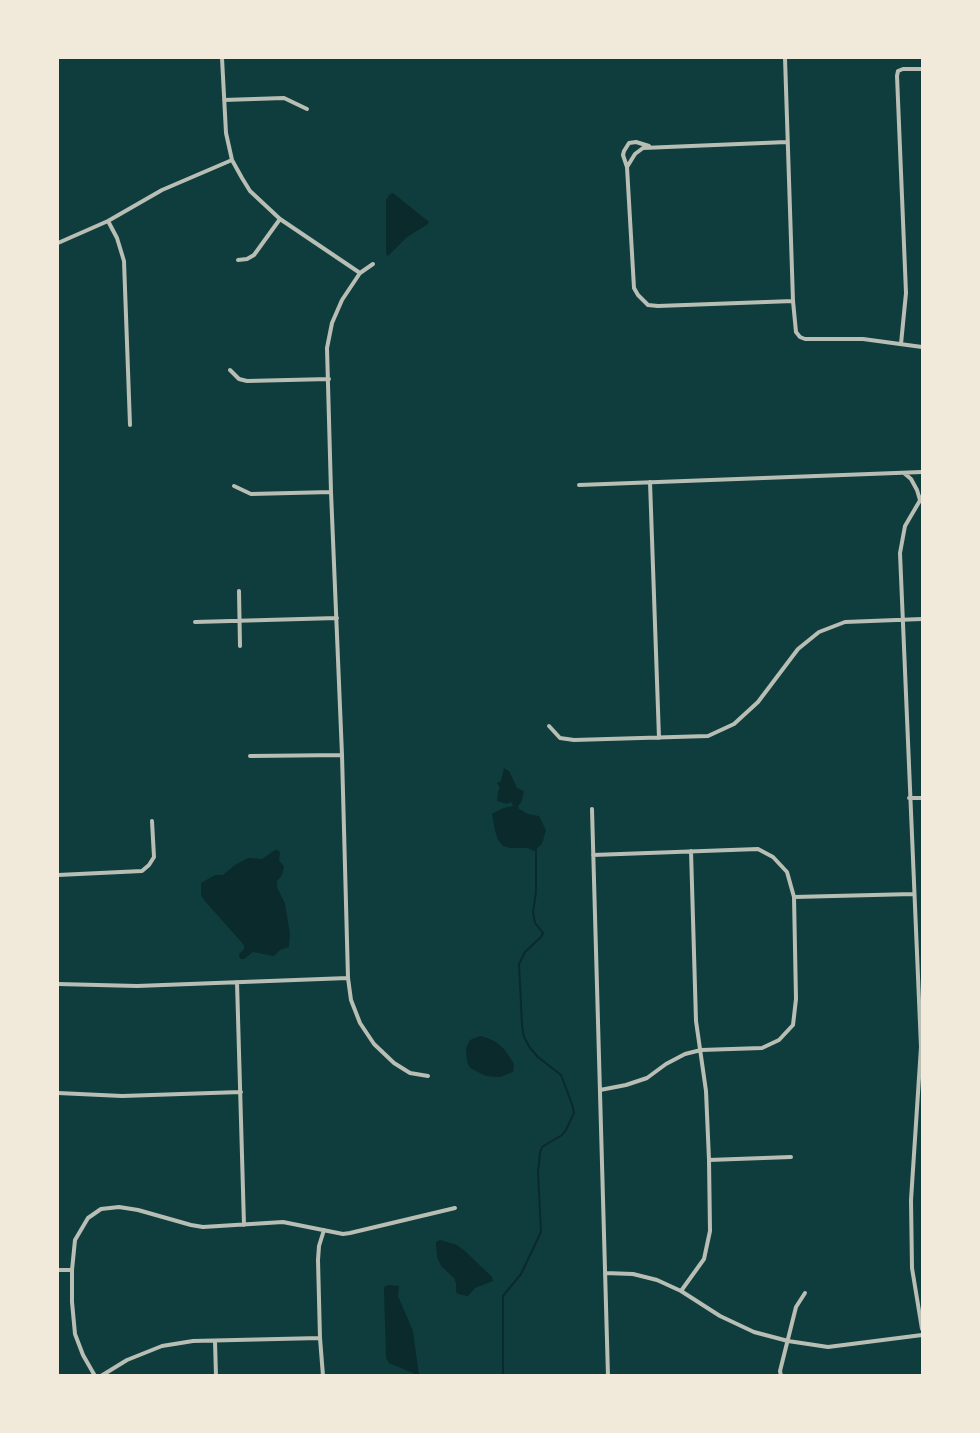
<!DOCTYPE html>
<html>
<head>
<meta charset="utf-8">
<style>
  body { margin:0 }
  #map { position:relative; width:980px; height:1433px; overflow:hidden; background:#0f3d3e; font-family:Overpass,sans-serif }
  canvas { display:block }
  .frame { position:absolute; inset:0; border:59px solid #f1e9da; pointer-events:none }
</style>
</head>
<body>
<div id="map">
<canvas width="980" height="1433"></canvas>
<div class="frame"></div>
</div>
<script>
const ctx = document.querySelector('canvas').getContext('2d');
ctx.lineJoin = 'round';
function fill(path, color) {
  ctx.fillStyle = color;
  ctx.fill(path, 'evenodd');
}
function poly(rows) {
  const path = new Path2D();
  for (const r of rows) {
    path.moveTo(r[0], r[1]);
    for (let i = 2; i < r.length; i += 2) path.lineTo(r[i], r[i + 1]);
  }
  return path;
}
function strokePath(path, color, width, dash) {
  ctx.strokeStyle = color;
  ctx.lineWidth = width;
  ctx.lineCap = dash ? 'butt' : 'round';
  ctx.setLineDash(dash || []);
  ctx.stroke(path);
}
fill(poly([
  [393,193,429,222,428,224,407,237,388,256,386,254,386,200,390,194],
  [504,768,509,771,517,788,524,791,521,803,518,806,519,809,528,814,539,816,546,830,542,844,534,851,528,848,510,848,503,846,498,840,495,831,492,814,503,808,513,806,511,802,507,804,497,801,498,791,500,788,497,783,501,781],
  [275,850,277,850,280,852,279,860,284,867,282,875,277,881,277,887,285,904,290,934,289,947,280,950,274,956,253,952,244,959,240,959,239,954,244,949,244,945,204,900,201,895,201,883,215,875,223,875,235,865,248,858,262,859],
  [480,1036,485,1037,496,1042,505,1050,514,1064,513,1072,500,1077,486,1076,470,1068,467,1062,466,1048,470,1040],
  [440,1240,457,1245,465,1251,492,1277,493,1281,475,1288,468,1296,458,1294,456,1292,456,1283,454,1278,441,1266,437,1257,436,1242],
  [388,1285,399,1286,398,1296,413,1331,419,1375,415,1375,413,1373,389,1363,386,1358,384,1289,385,1286]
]), '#0a2a2b');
strokePath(poly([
  [503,1376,503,1296,521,1274,541,1232,538,1172,540,1153,542,1147,562,1135,566,1130,574,1113,572,1104,561,1075,538,1057,530,1048,524,1037,522,1025,519,964,525,952,541,937,543,933,535,923,533,912,536,892,536,850]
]), '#0a2a2b', 2);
strokePath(poly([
  [222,58,226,133,232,160,242,178,250,191,280,219,360,273],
  [785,58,793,301,796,332,800,337,805,339,863,339,922,347],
  [224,100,284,98,307,109],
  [787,142,643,148,635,154,627,167,634,288,638,295,648,305,658,306,793,301],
  [627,167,623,155,624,151,629,143,636,142,649,146],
  [108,221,117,238,124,261,130,425],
  [58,243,108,221,162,190,232,160],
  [238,260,247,259,254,255,280,219],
  [373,264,360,273,342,300,332,323,327,348,331,492,342,755,348,978,351,1000,360,1023,374,1044,394,1063,410,1073,428,1076],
  [901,344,906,293,897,76,898,71,903,69,922,69],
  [230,370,239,379,247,381,329,379],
  [904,473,911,479,917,490,920,500],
  [650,482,659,738],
  [579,485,922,472],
  [234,486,251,494,331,492],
  [922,497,905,526,900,553,921,1047,911,1200,912,1268,922,1329],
  [239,591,240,646],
  [195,622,337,618],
  [549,726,560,738,574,740,708,736,734,724,758,702,798,649,819,632,845,622,922,619],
  [250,756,342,755],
  [909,798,922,798],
  [592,809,608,1376],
  [593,855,758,849,773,857,787,872,794,897,796,999,793,1025,779,1040,762,1048,701,1050,685,1054,666,1064,647,1078,626,1085,600,1090],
  [58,875,142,871,149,865,154,857,152,821],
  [794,897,913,894],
  [237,982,244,1225],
  [58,984,137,986,348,978],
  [58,1093,122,1096,241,1092],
  [709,1160,791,1157],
  [58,1270,72,1270],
  [605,1273,633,1274,657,1280,681,1291,720,1316,754,1332,788,1341,828,1347,922,1335],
  [681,1291,704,1259,710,1231,709,1160,706,1091,696,1021,691,851],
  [215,1341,216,1376],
  [95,1376,83,1355,75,1334,72,1302,72,1270,75,1240,88,1218,101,1209,119,1207,138,1210,191,1225,203,1227,283,1222,343,1234,350,1233,455,1208],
  [101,1376,127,1360,162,1346,193,1341,320,1338],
  [323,1376,320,1338,318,1260,319,1246,324,1230],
  [781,1376,780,1371,796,1307,805,1293]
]), '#b8beb3', 4);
</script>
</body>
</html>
